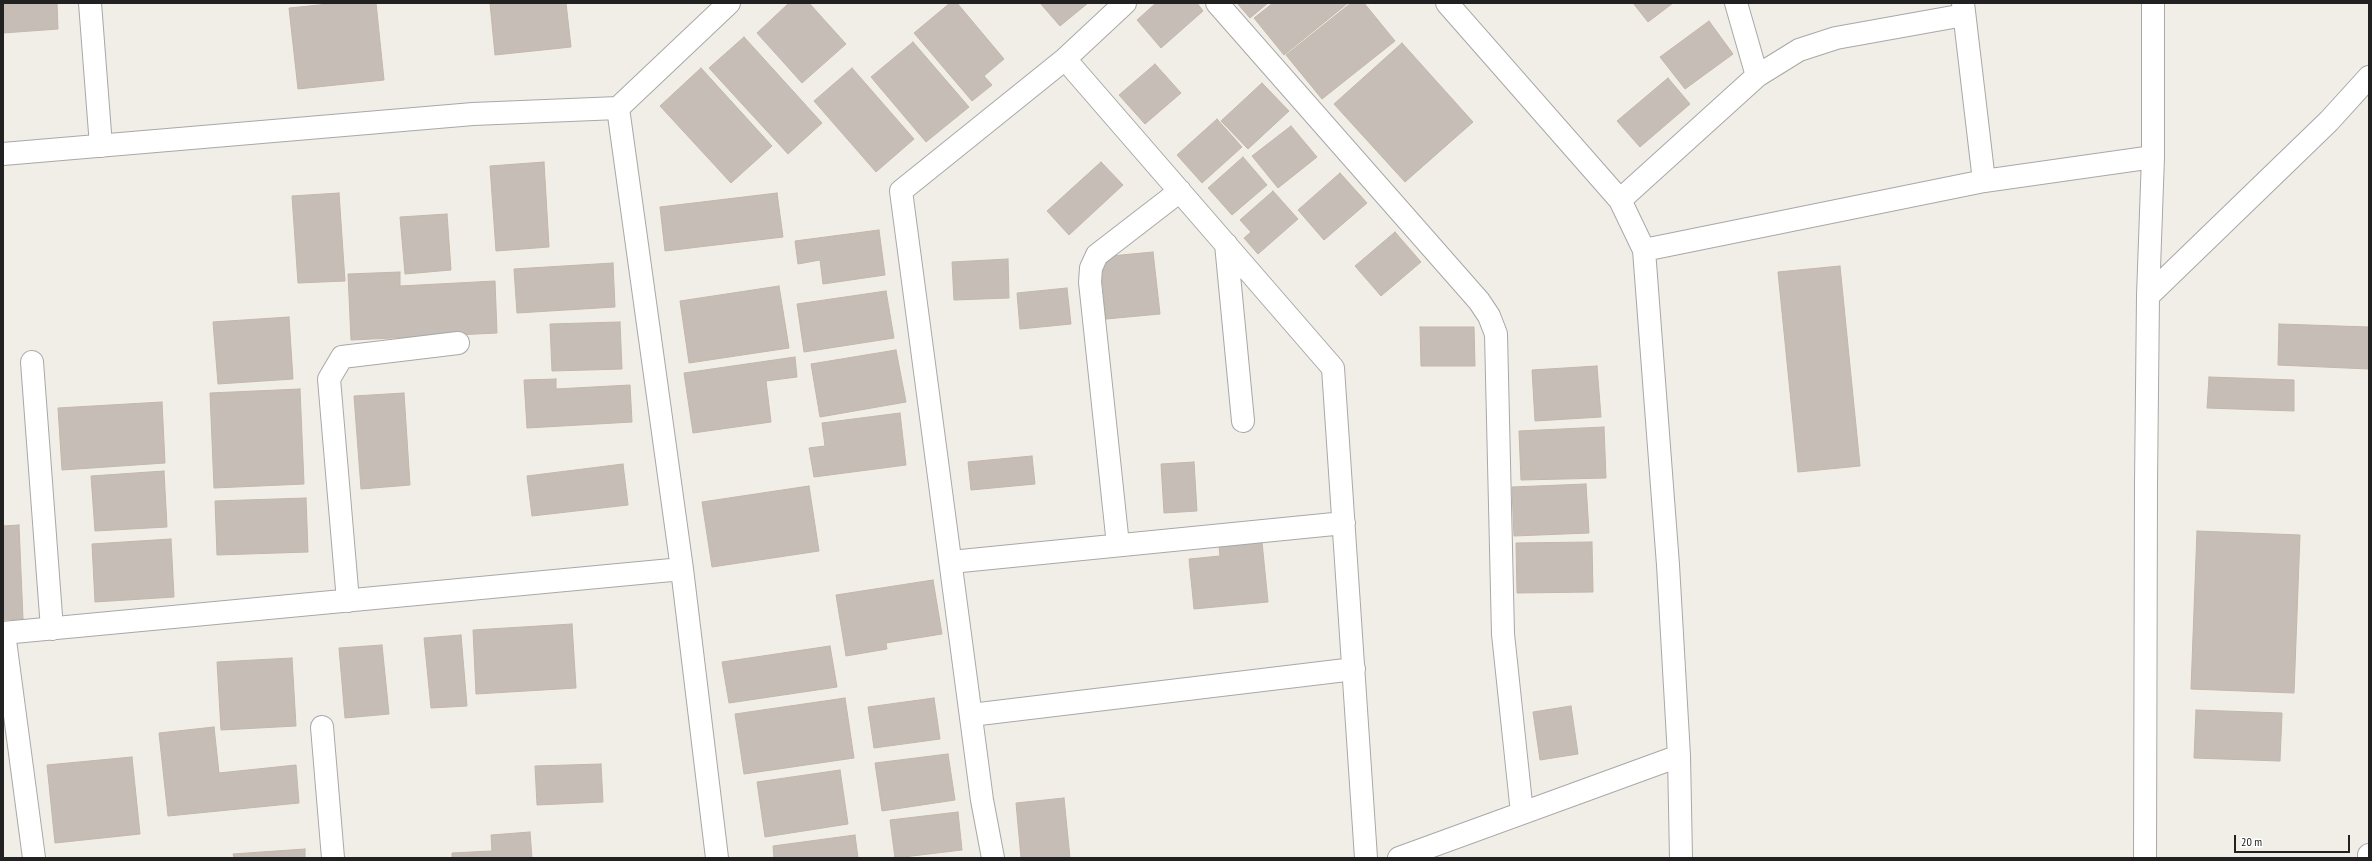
<!DOCTYPE html>
<html>
<head>
<meta charset="utf-8">
<style>
  body { margin:0 }
  #map { position:relative; width:2372px; height:861px; overflow:hidden; background:#f1eee7; font-family:"PT Sans Narrow",sans-serif }
  canvas { display:block }
  .frame { position:absolute; inset:0; border:4px solid #212121; pointer-events:none }
  .scale { position:absolute; left:2234px; top:835px; width:116px; height:18px; box-sizing:border-box; border:2px solid #212121; border-top:0; padding-left:5px; font-size:12px; line-height:14px; white-space:nowrap; color:#212121; -webkit-text-stroke:3px #fff; paint-order:stroke }
</style>
</head>
<body>
<div id="map">
<canvas width="2372" height="861"></canvas>
<div class="frame"></div>
<div class="scale">20 m</div>
</div>
<script>
const ctx = document.querySelector('canvas').getContext('2d');
ctx.lineJoin = 'round';
function fill(path, color) {
  ctx.fillStyle = color;
  ctx.fill(path, 'evenodd');
}
function poly(rows) {
  const path = new Path2D();
  for (const r of rows) {
    path.moveTo(r[0], r[1]);
    for (let i = 2; i < r.length; i += 2) path.lineTo(r[i], r[i + 1]);
  }
  return path;
}
function strokePath(path, color, width, dash) {
  ctx.strokeStyle = color;
  ctx.lineWidth = width;
  ctx.lineCap = dash ? 'butt' : 'round';
  ctx.setLineDash(dash || []);
  ctx.stroke(path);
}
const building = poly([
  [3,3,57,3,58,29,3,33,3,3],
  [339,3,376,3,384,80,298,89,289,8,339,3],
  [490,3,566,3,571,47,495,55,490,3],
  [789,3,809,3,846,44,802,83,757,33,789,3],
  [950,3,957,3,1004,59,984,76,992,85,972,101,914,33,950,3],
  [1040,3,1088,3,1060,26,1040,3],
  [1156,3,1197,3,1203,11,1161,48,1137,20,1156,3],
  [1237,3,1268,3,1250,18,1237,3],
  [1273,3,1348,3,1284,55,1254,18,1273,3],
  [1351,3,1364,3,1395,41,1322,99,1286,55,1351,3],
  [1633,3,1673,3,1648,22,1633,3],
  [1709,21,1733,54,1685,89,1660,57,1709,21],
  [744,37,822,123,788,154,709,68,744,37],
  [913,42,969,107,926,142,871,77,913,42],
  [1402,43,1473,122,1405,182,1334,104,1402,43],
  [1155,64,1181,93,1145,124,1119,95,1155,64],
  [701,68,772,146,731,183,660,106,701,68],
  [852,68,914,139,876,172,814,101,852,68],
  [1668,78,1690,104,1640,147,1617,121,1668,78],
  [1262,83,1289,111,1248,149,1221,121,1262,83],
  [1217,119,1242,147,1202,183,1177,155,1217,119],
  [1291,126,1317,157,1278,188,1252,156,1291,126],
  [1243,157,1267,185,1232,215,1208,188,1243,157],
  [544,162,549,247,496,251,490,166,544,162],
  [1101,162,1123,185,1069,235,1047,211,1101,162],
  [1340,173,1367,203,1324,240,1298,210,1340,173],
  [1273,191,1298,219,1258,254,1244,238,1251,232,1240,220,1273,191],
  [339,193,345,281,298,283,292,196,339,193],
  [777,193,783,237,665,251,660,207,777,193],
  [447,214,451,270,405,274,400,217,447,214],
  [879,230,885,275,823,284,820,260,798,264,795,241,879,230],
  [1395,232,1421,262,1381,296,1355,266,1395,232],
  [1153,252,1160,314,1106,319,1100,257,1153,252],
  [1008,259,1009,298,954,300,952,262,1008,259],
  [613,263,615,307,517,313,514,269,613,263],
  [1840,266,1860,466,1798,472,1778,272,1840,266],
  [400,272,400,286,495,281,497,333,351,340,348,274,400,272],
  [779,286,789,348,689,363,680,301,779,286],
  [1067,288,1071,324,1020,329,1017,293,1067,288],
  [886,291,894,338,804,352,797,304,886,291],
  [289,317,293,379,218,384,213,322,289,317],
  [620,322,622,369,552,371,550,324,620,322],
  [2279,324,2369,327,2369,369,2278,365,2279,324],
  [1420,327,1474,327,1475,366,1421,366,1420,327],
  [896,350,906,402,820,417,811,364,896,350],
  [795,357,797,377,766,381,771,422,693,433,684,373,795,357],
  [1597,366,1601,417,1535,421,1532,370,1597,366],
  [2209,377,2294,380,2294,411,2207,408,2209,377],
  [556,379,556,389,630,385,632,422,527,428,524,380,556,379],
  [300,389,304,484,214,488,210,393,300,389],
  [404,393,410,485,361,489,354,396,404,393],
  [162,402,165,463,62,470,58,408,162,402],
  [900,413,906,465,814,477,809,448,825,446,822,423,900,413],
  [1604,427,1606,478,1521,480,1519,431,1604,427],
  [1032,456,1035,484,971,490,968,462,1032,456],
  [1194,462,1197,511,1164,513,1161,464,1194,462],
  [623,464,628,505,532,516,527,476,623,464],
  [164,471,167,527,95,531,91,476,164,471],
  [1586,484,1589,533,1514,536,1512,487,1586,484],
  [809,486,819,551,712,567,702,502,809,486],
  [306,498,308,552,217,555,215,501,306,498],
  [19,525,23,619,3,620,3,526,19,525],
  [2197,531,2300,535,2294,693,2191,689,2197,531],
  [171,539,174,597,95,602,92,544,171,539],
  [1262,542,1268,602,1194,609,1189,559,1220,556,1219,546,1262,542],
  [1592,542,1593,592,1517,593,1516,543,1592,542],
  [933,580,942,634,886,643,887,649,846,656,836,595,933,580],
  [572,624,576,688,476,694,473,630,572,624],
  [461,635,467,706,431,708,424,638,461,635],
  [382,645,389,714,345,718,339,648,382,645],
  [830,646,837,687,729,703,722,662,830,646],
  [292,658,296,726,221,730,217,662,292,658],
  [845,698,854,758,744,774,735,714,845,698],
  [934,698,940,739,874,748,868,707,934,698],
  [1571,706,1578,754,1540,760,1533,712,1571,706],
  [2196,710,2282,713,2280,761,2194,758,2196,710],
  [214,727,219,773,296,765,299,803,168,816,159,733,214,727],
  [948,754,955,800,882,811,875,763,948,754],
  [132,757,140,834,55,843,47,765,132,757],
  [601,764,603,802,537,805,535,766,601,764],
  [840,770,848,824,765,837,757,782,840,770],
  [1064,798,1070,858,1021,858,1016,803,1064,798],
  [958,812,962,850,895,858,890,820,958,812],
  [530,832,532,858,452,858,452,853,492,851,491,835,530,832],
  [855,835,858,858,774,858,773,846,855,835],
  [305,849,305,858,234,858,233,854,305,849]
]);
fill(building, '#c6beb6');
strokePath(building, '#c3b6a9', 1);
const street = poly([
  [90,3,101,146],
  [1125,3,1065,59,1333,368,1366,858],
  [1217,3,1479,301,1489,316,1496,334,1503,634,1522,813],
  [1447,3,1620,200,1644,250,1668,565,1679,756,1681,858],
  [1736,3,1757,76],
  [1963,3,1984,181],
  [3,154,473,114,618,108],
  [1620,200,1757,76,1799,50,1836,38,1964,15],
  [1226,244,1243,421],
  [1644,250,1984,181,2153,157],
  [2148,296,2329,121,2369,77],
  [32,362,52,629],
  [1118,545,1090,282,1091,268,1097,255,1180,191],
  [951,562,1344,523],
  [348,601,329,379,342,357,458,343],
  [3,633,682,569],
  [4,633,34,858],
  [971,715,1354,669],
  [322,727,333,858],
  [717,858,682,569,618,108,729,3],
  [993,858,982,800,901,191,1065,59],
  [1399,858,1679,756],
  [2145,858,2146,483,2148,296,2153,157,2153,3],
  [2369,858,2369,855]
]);
strokePath(street, '#a8a8a8', 24);
strokePath(street, '#fff', 22);
</script>
</body>
</html>
